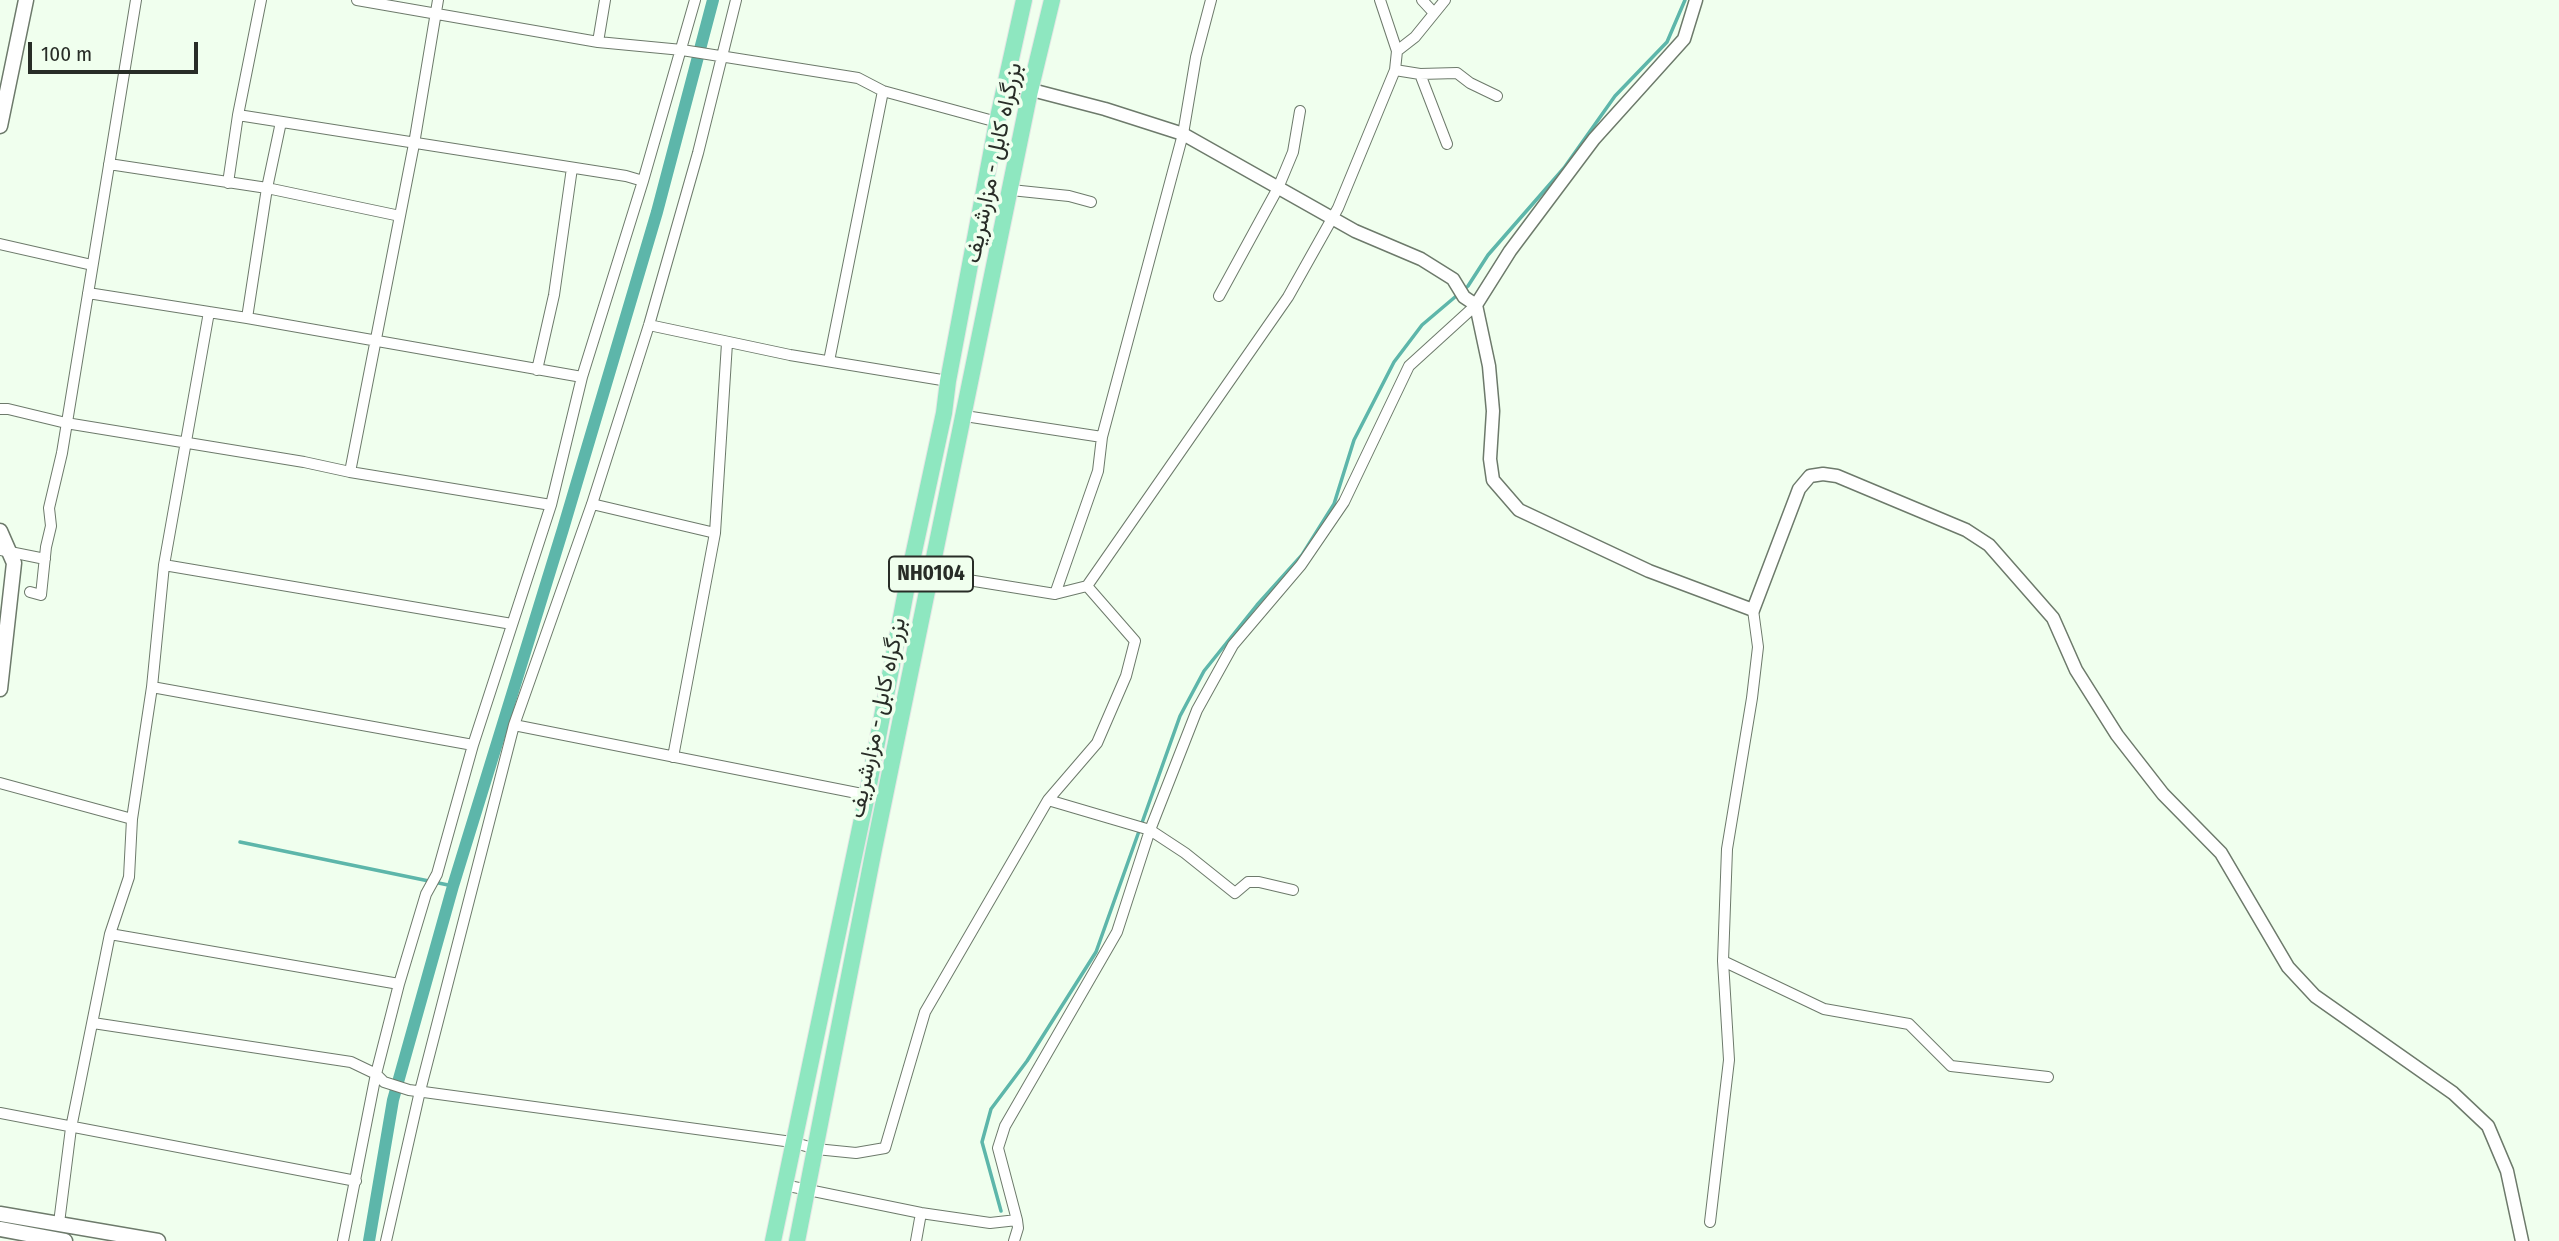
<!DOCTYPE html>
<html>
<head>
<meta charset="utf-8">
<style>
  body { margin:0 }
  #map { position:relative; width:2559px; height:1241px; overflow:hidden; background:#f0ffee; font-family:"Fira Sans Condensed",sans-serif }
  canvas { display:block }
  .scale { position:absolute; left:28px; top:42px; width:170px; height:32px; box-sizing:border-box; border:4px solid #282d27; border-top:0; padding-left:9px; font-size:21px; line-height:24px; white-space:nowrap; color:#282d27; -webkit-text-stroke:5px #f0ffee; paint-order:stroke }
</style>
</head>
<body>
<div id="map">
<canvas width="2559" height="1241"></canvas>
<div class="scale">100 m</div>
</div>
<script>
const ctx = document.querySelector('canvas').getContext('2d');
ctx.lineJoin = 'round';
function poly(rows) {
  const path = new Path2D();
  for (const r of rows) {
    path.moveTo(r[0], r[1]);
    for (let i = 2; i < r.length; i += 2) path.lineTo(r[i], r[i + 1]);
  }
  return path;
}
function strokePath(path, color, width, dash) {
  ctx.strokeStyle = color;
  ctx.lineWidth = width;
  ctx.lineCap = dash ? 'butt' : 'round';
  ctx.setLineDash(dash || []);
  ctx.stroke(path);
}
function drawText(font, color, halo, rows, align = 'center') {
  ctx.font = font + ' "Fira Sans Condensed",Vazirmatn,sans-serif';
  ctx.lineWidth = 7;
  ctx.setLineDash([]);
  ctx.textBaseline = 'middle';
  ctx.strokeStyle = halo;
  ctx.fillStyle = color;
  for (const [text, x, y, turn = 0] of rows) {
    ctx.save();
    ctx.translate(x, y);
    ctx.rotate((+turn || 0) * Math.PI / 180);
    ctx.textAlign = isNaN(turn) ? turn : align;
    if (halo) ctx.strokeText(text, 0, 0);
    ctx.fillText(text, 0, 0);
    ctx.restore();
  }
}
strokePath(poly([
  [240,842,453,886],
  [1001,1211,982,1142,991,1109,1027,1061,1096,952,1180,716,1204,671,1257,605,1302,555,1334,504,1354,440,1394,362,1422,325,1468,286,1488,255,1564,168,1615,96,1667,42,1685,0]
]), '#5db6aa', 3.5);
strokePath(poly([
  [369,1241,393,1100,453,886,563,529,657,212,713,0]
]), '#5db6aa', 12);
const minor = poly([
  [357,0,598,42,682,50,858,78,883,91,997,122],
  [1422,0,1434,13],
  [598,42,605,0],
  [1397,51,1415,37,1445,0],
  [1395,70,1420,74,1457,73,1470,83,1497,96],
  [1420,74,1447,144],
  [238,115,626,176,643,181],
  [109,164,267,188,400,216],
  [228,183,238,115,261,0],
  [1011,190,1069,196,1091,202],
  [0,244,92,265],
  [88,293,247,318,582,377],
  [1219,296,1278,188,1293,152,1300,111],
  [247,318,267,188,281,122],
  [649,325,790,355,948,381],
  [829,361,883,91],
  [537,370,554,295,572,168],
  [0,409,8,409,66,423,304,462,350,472,551,505],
  [965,416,1102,437],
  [350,472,414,144,438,0],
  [592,504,715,533],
  [0,550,45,559],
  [164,565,512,624],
  [931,574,1055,594,1087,586,1288,297,1338,208,1395,70,1397,51,1380,0],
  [30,592,41,595,46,547,51,526,49,508,62,453,136,0],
  [1055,594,1098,471,1102,437,1183,134,1196,57,1211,0],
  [152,687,473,745],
  [514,725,867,795],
  [673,757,715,533,727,343],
  [0,783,132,819],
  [1048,800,1097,743,1126,676,1135,641,1087,586],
  [110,934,399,984],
  [1723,961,1824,1009,1909,1024,1951,1066,2048,1077],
  [93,1023,351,1062,376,1074,384,1082,409,1090,792,1142,816,1149,856,1153,885,1148,925,1012,1048,800,1150,830,1185,853,1235,893,1248,882,1259,882,1293,890],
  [0,1113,356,1181],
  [784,1185,921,1213,990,1223,1017,1220],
  [1710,1222,1729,1060,1723,961,1727,849,1752,698,1758,647,1753,610],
  [59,1223,71,1128,110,934,129,877,132,819,152,687,164,565,209,312],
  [343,1241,376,1074,399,984,426,894,437,874,473,745,551,505,582,377,643,181,695,0],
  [386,1241,420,1091,514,725,592,504,649,325,698,153,736,0],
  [916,1241,921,1213],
  [1014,1241,1018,1228,1017,1220,998,1148,1005,1126,1117,932,1150,830,1197,710,1233,645,1301,565,1344,502,1409,366,1476,305]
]);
const tertiary = poly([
  [1696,0,1684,39,1594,139,1510,251,1476,305,1489,366,1493,411,1490,459,1493,480,1519,510,1649,571,1753,610,1799,489,1810,476,1823,474,1837,476,1966,530,1989,545,2053,618,2076,670,2117,735,2163,794,2221,853,2288,967,2315,996,2453,1093,2488,1126,2507,1171,2522,1241],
  [1005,83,1105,109,1183,134,1355,231,1421,259,1453,279,1464,297,1476,305]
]);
const secondary = poly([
  [0,126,26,0],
  [0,531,14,563,0,689],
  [0,1214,158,1241],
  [0,1229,65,1241]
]);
const trunk = poly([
  [773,1241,867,795,910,570,944,413,948,381,997,122,1024,0],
  [797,1241,874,849,1030,91,1052,0]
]);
strokePath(minor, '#6d7a6b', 12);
strokePath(tertiary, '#6d7a6b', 15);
strokePath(secondary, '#6d7a6b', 17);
strokePath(trunk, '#e5e6e5', 18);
strokePath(minor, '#fff', 10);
strokePath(tertiary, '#fff', 12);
strokePath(secondary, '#fff', 14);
strokePath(trunk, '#8ee7c0', 16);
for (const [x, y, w] of [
  [931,574,84]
]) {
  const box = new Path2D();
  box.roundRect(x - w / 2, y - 17.5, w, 35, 5);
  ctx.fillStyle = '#f0ffee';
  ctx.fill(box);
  strokePath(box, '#282d27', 2);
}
drawText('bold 21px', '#282d27', null, [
  ["NH0104",931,574]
]);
drawText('23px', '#282d27', '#f0ffee', [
  ["بزرگراه کابل - مزارشریف",994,163,-78],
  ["بزرگراه کابل - مزارشریف",878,718,-78]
]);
</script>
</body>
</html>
